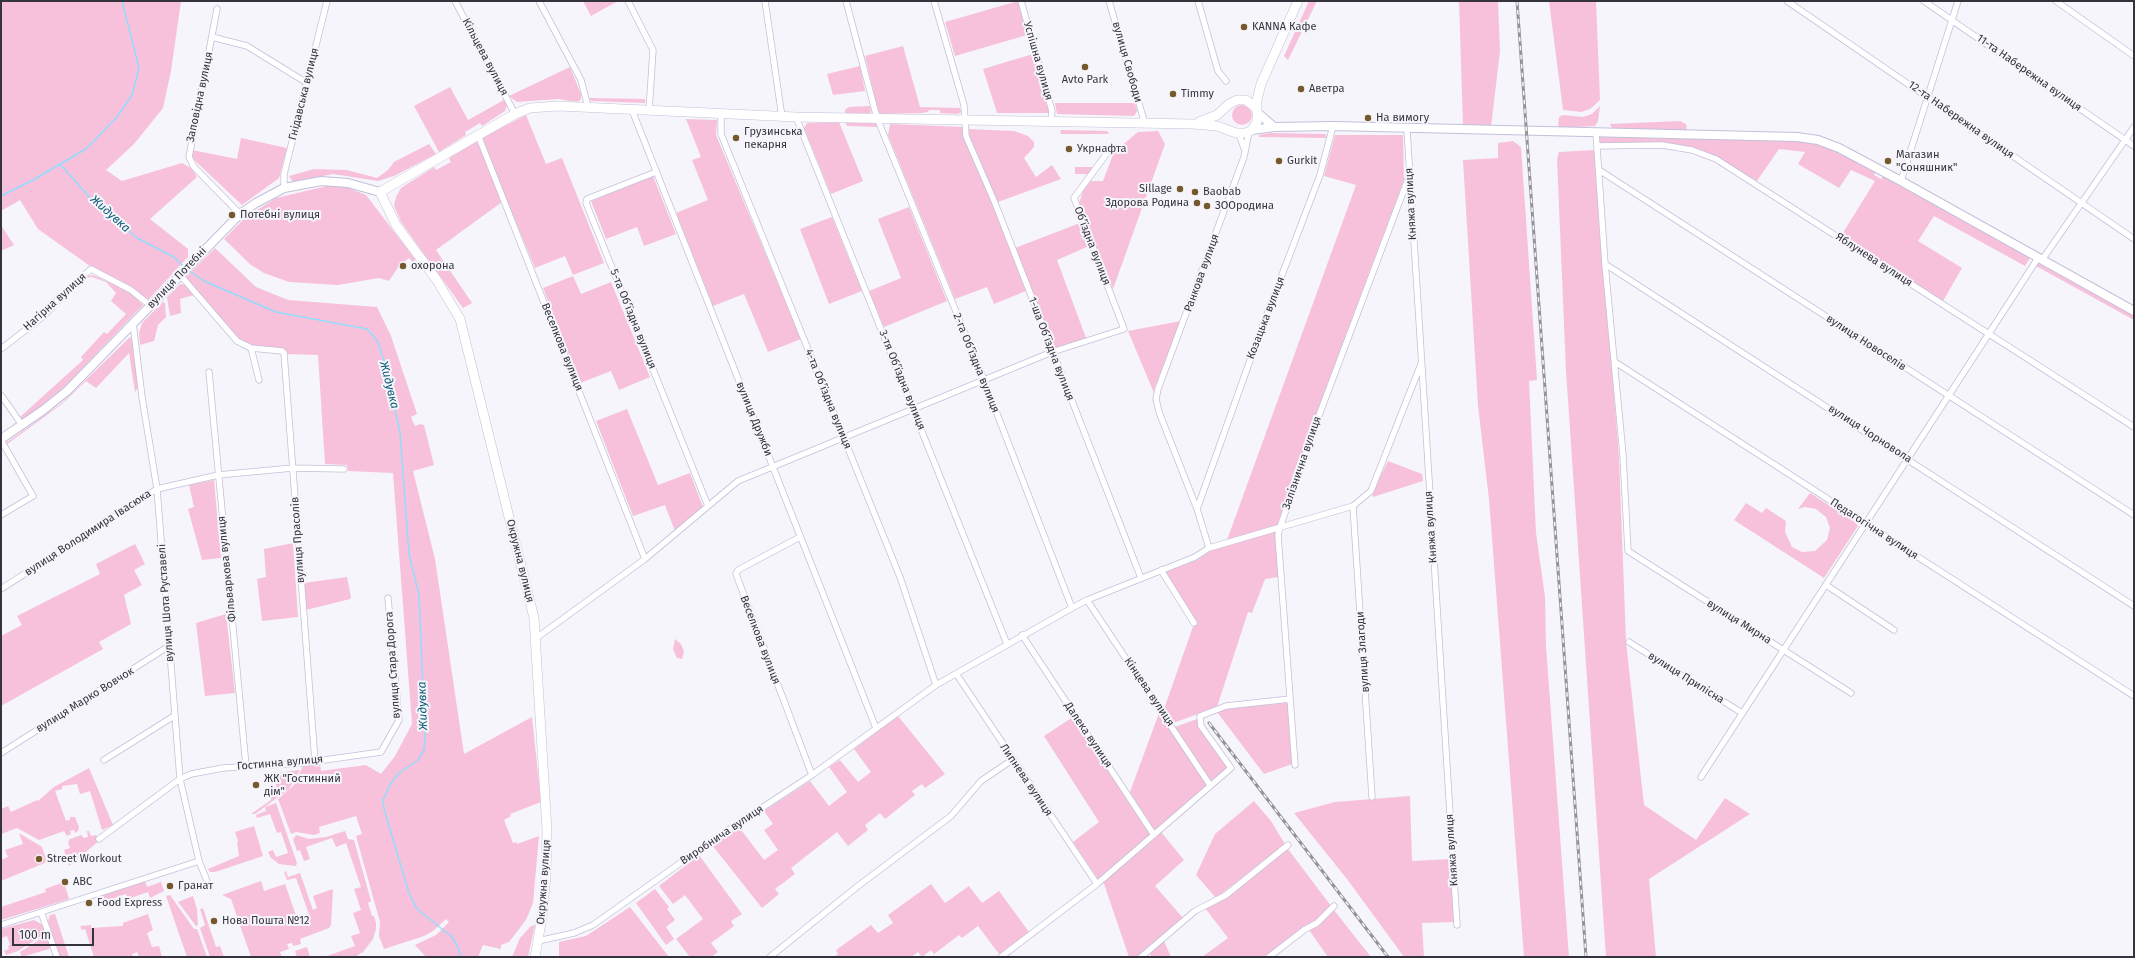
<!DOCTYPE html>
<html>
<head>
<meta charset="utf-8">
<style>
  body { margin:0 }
  #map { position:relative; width:2135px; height:958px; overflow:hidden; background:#f6f5fb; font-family:"Fira Sans",sans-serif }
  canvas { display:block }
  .frame { position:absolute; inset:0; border:2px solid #35343e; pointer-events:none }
  .scale { position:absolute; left:12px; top:928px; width:82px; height:18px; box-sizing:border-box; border:2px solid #35343e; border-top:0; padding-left:5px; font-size:12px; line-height:14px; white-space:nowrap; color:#35343e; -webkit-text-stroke:3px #f6f5fb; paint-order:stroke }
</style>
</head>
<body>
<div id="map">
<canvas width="2135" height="958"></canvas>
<div class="frame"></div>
<div class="scale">100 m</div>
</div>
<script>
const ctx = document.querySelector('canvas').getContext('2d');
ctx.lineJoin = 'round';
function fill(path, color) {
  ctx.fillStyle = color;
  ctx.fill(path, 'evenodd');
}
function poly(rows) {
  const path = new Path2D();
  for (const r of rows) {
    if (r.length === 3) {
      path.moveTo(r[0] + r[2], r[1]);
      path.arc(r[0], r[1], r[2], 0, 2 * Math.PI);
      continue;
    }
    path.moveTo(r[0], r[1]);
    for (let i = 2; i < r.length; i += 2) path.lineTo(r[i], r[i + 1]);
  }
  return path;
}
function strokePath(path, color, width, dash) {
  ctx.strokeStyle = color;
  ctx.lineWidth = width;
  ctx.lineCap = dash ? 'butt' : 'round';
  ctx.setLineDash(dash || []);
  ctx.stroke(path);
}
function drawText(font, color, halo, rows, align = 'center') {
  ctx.font = font + ' "Fira Sans",sans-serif';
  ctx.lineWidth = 4;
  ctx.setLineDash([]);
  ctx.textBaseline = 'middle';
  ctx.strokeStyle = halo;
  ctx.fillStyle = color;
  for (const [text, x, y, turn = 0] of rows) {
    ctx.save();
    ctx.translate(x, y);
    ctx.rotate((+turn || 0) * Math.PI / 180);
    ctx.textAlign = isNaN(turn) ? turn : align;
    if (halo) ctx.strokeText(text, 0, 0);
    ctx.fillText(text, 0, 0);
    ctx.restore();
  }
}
fill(poly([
  [1,1,181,1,171,71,163,108,134,144,106,170,122,181,182,163,191,168,197,177,150,219,188,249,188,257,148,300,133,288,90,266,38,229,20,200,1,211],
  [583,1,618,1,591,16],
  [1018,1,1027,35,955,56,945,22],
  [1309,1,1317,1,1288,60,1284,56],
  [1459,1,1498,1,1500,51,1491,127,1463,125],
  [1549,1,1596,1,1600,100,1590,109,1581,112,1563,110],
  [903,46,920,107,960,108,961,112,958,114,940,113,940,110,929,110,928,112,922,113,881,114,878,111,865,56],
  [1033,54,1049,113,997,113,983,69],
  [860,66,865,91,833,95,827,74],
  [570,67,581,94,581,99,578,102,558,99,517,102,509,96],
  [450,87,468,120,504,100,507,105,505,111,482,126,480,123,465,132,466,135,439,152,414,106],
  [589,98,645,99,645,103,591,101],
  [1055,103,1135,103,1137,111,1134,116,1057,114],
  [1242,115,10],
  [870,106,871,113,845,113,845,110,849,107],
  [1600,106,1598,121,1595,126,1558,128,1559,117,1563,115,1583,117,1592,114],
  [526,115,546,164,562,158,604,263,573,275,565,256,535,268,481,138],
  [686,119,717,120,716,135,801,339,768,352,744,294,713,306,676,213,708,200,692,160,701,157],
  [1680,121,1686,124,1687,131,1613,130,1610,124],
  [839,122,863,181,831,194,804,128,807,123],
  [845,122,877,123,879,127,847,126],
  [890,124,964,127,1026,291,994,304,987,287,955,299,888,135],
  [968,129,1014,131,1028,136,1034,142,1034,147,1024,158,1036,177,1052,165,1061,179,998,202,968,136],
  [1060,130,1107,131,1109,134,1061,134],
  [1158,131,1165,144,1113,289,1079,204,1083,191,1090,181,1103,181,1114,152,1138,132],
  [1270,133,1326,134,1326,138,1259,137,1259,135],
  [1335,135,1403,135,1404,180,1315,417,1278,525,1227,540,1356,185,1324,176],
  [1599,137,1796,141,1817,144,1838,152,1876,172,1874,175,1881,179,1883,176,2030,258,2025,266,1934,216,1918,241,1962,268,1943,301,1841,236,1875,181,1851,170,1839,188,1798,164,1805,152,1779,149,1757,181,1717,157,1693,148,1663,142,1599,143],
  [241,138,287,148,279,178,242,205,191,157,192,150,237,159],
  [477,141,502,202,436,250,472,303,463,308,401,222,394,206,396,197,401,188,434,167,436,170,451,162,449,158],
  [1513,141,1521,147,1537,380,1529,381,1536,533,1545,597,1546,646,1569,957,1524,957,1489,499,1478,406,1463,160,1498,158,1498,143],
  [429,144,436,154,394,176,378,181,333,174,293,182,289,176,314,169,347,170,377,178,388,170,394,162],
  [1594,150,1619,457,1626,642,1644,805,1696,840,1725,798,1750,814,1649,879,1656,957,1606,957,1566,371,1557,159,1559,152],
  [1075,167,1092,167,1090,174,1075,174],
  [653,176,676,234,644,246,637,227,606,239,591,201],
  [327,186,346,187,366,195,415,259,414,263,409,258,399,266,389,281,379,278,338,285,289,282,264,273,251,265,224,239,246,217,276,198],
  [909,207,947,301,884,327,869,291,901,278,878,219],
  [832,217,862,291,829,304,800,229],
  [1080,223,1089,246,1057,260,1086,338,1053,349,1015,248],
  [1,225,14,245,1,251],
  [215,248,256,287,288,300,377,307,391,336,417,414,411,417,415,426,420,424,424,425,434,465,413,471,435,559,464,754,532,717,541,802,510,814,511,816,504,820,513,843,516,842,517,844,539,836,533,903,526,920,509,942,501,945,501,949,483,945,478,957,426,957,415,945,436,935,449,922,446,919,433,931,424,936,384,949,379,936,380,922,356,836,362,834,356,816,319,827,320,833,314,835,296,832,291,834,278,799,294,785,303,766,320,763,321,771,366,765,381,774,395,756,412,724,393,473,348,471,347,465,325,464,318,355,286,354,255,346,237,338,186,277],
  [2038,263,2134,316,2134,320,2036,266],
  [93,275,130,292,143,305,66,385,22,421,20,417,83,360,81,357,104,332,107,334,126,314,111,301,116,293,106,282,92,277,86,278,76,285,85,277],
  [573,276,581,294,611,282,650,377,619,390,611,371,580,383,543,288],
  [180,284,186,285,194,295,180,299,181,313,170,316,167,297],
  [163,302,165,303,166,317,158,325,154,341,140,345,139,333,142,323],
  [1181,321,1155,387,1154,393,1128,331],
  [130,337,132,339,139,386,135,392,129,353,96,388,86,381,62,404,6,445,6,443,62,403],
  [627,409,658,485,690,473,703,507,675,531,665,505,633,516,596,421],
  [1388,461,1422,474,1423,481,1373,497,1372,493],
  [214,480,221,558,202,560,188,509,194,507,189,485],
  [1810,493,1855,522,1858,526,1824,578,1734,520,1746,503,1762,513,1766,508,1786,521,1785,532,1792,547,1802,552,1815,551,1827,540,1830,528,1826,517,1816,509,1805,507,1798,509],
  [1276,531,1279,577,1265,579,1252,613,1248,612,1217,707,1173,723,1164,709,1195,621,1165,572,1197,560,1210,551],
  [293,543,298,617,262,621,257,579,266,577,264,549],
  [135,544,145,564,134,570,142,585,124,595,131,624,99,642,103,649,1,706,1,636,22,625,17,616,100,574,96,564],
  [347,577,351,597,350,599,306,610,304,583],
  [226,614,235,693,205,696,196,623],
  [675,639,681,644,684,652,682,659,677,658,673,649],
  [1288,702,1292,764,1264,774,1217,712,1226,708],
  [1159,713,1207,785,1155,831,1130,792],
  [898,716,945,774,925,788,922,784,912,791,915,795,885,819,880,813,865,825,868,830,848,846,837,832,791,868,795,874,775,889,779,894,762,908,712,845,739,827,764,860,778,850,764,830,773,824,764,811,810,781,829,806,847,792,829,767,840,760,858,782,871,772,854,749],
  [1073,717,1150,835,1098,879,1073,842,1099,822,1044,736],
  [1197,719,1198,727,1228,767,1211,781,1175,727],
  [89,768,113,825,102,830,90,791,80,794,77,784,62,786,62,789,55,791,66,821,70,820,70,817,75,817,79,827,78,831,75,833,74,830,70,831,71,834,67,836,64,831,39,840,17,828,1,834,1,809,8,806,11,812,37,800,38,801,54,787],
  [300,770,289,789,255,814,251,814,271,800,271,796,277,796,275,773],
  [1410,796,1412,861,1450,859,1454,922,1422,923,1424,957,1404,957,1347,879,1294,813,1335,802],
  [1254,801,1271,821,1285,844,1216,898,1196,875,1215,834],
  [276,803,297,863,296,866,279,864,271,858,268,852,273,850,276,857,288,853,281,832,277,833,270,814,257,818,256,815,266,811,265,807],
  [254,826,263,856,215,872,210,872,208,869,239,856,237,842,238,841,235,832],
  [87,831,89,831,91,836,96,835,99,841,69,866,64,850,70,848,68,842,70,839,81,835,84,838,88,837],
  [345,831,348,839,354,840,371,901,368,903,372,916,374,916,376,923,376,929,373,939,363,952,355,957,324,957,355,946,351,936,360,933,353,913,361,910,354,889,361,887,346,843,336,847,332,838,306,847,310,859,304,861,300,850,297,851,293,839,296,835,309,839,326,837],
  [1161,832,1184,860,1155,886,1183,918,1137,957,1129,957,1103,881],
  [19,833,42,847,47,862,1,881,1,860,8,857,5,850,23,844],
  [1288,849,1331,906,1316,921,1302,928,1265,957,1202,957,1228,938,1205,908,1218,903,1227,897],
  [699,855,742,914,731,921,734,926,711,943,718,952,711,957,690,957,676,939,703,919,685,895,673,904,659,886],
  [286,871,288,877,300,873,313,910,317,908,313,896,333,889,331,925,329,928,300,939,301,944,293,946,292,943,287,944,289,949,280,952,282,957,251,957,231,899,222,895,261,881,264,891,285,884,298,921,310,917,296,878,287,880,284,872],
  [145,881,147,887,161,882,164,891,150,898,148,892,128,899,126,894,105,901,103,895],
  [64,882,69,899,1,920,1,907,46,892,45,889],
  [931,884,945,903,969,886,982,903,999,891,1029,932,999,954,978,926,962,938,959,935,934,954,931,950,922,957,918,952,911,957,834,957,838,954,836,950,871,925,878,933,893,923,888,915],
  [655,889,669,907,667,909,675,920,666,927,674,939,666,945,636,903],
  [170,895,194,929,197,929,207,957,187,957,166,896],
  [193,896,197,909,198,925,196,926,178,902],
  [630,907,669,957,559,957,559,942,586,936],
  [203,908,216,947,220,946,224,957,210,957,200,928,205,925,200,909],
  [1334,910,1371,957,1328,957,1309,930],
  [55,914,69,957,60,957,48,921,50,915],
  [148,914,153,930,147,933,152,947,159,946,162,957,139,957,137,952,132,954,133,957,94,957,85,929,82,930,80,926,91,925,91,928,123,926,123,923],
  [34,920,43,925,46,933,18,951,6,955,4,951,9,949,8,946,10,945,7,936,1,938,1,929],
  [535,925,528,957,512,957,520,938,531,926],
  [47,935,50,945,49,949,22,957,20,952],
  [1164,941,1171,957,1151,957,1150,953],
  [307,947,310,957,297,957,295,951]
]), '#f7c1db');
strokePath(poly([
  [60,164,93,201,137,238,174,257,184,267],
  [1,196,33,180,86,149,117,117,132,95,139,68,122,1],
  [188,270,204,281,276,312,367,329,377,340,384,361,400,432,409,554,419,595,425,736,424,750,418,760,398,774,390,785,383,800,384,809,409,893,417,909,452,937,458,947,461,957]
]), '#93dcfd', 1.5);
const street = poly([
  [455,1,515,114],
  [539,1,581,80,588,107],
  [628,1,653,50,649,111],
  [765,1,782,117],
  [846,1,877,118,984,380,1072,608],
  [934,1,964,105,966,136,995,203,1141,578],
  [1021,1,1052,111,1051,122],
  [1109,1,1145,124],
  [1198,1,1218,71,1226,81],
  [1787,1,2134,239],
  [1924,1,2134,146],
  [2056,1,2134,56],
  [217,9,189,157,194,167,240,214],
  [212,37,247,46,307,83],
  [632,110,876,728],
  [721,114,721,134,900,577,936,685],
  [796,117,1007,644],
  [1407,129,1457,925],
  [1596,133,1605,264,1623,455,1628,551,1851,693],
  [1239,134,1245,151],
  [478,135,645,559],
  [1597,146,1662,145,1692,150,1716,159,2134,427],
  [1599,170,2134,515],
  [656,172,587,199,586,203,708,506],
  [1901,181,1958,1],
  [284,188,284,174,327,1],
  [2042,260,2134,127],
  [1605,264,2134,606],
  [181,276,237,341,251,348,282,351,284,353,315,761],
  [133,323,142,397,157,489,180,779,199,861,207,881],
  [251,348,259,380],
  [1,349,45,315,65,292,91,269,131,290,151,306],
  [1615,362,2134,696],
  [209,372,246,766],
  [1,395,22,425],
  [1,440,33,496,1,515],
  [1353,506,1372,797],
  [1197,509,1258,338,1320,175,1333,126],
  [800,537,738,570,736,574,812,775],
  [1209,548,1197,509,1159,412,1156,399,1158,389,1244,157,1249,132],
  [1161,570,1194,623],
  [1826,585,1894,630],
  [1,589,157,489,218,475,293,468,344,469],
  [1087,600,1210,785],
  [1022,635,1154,835],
  [535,639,645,559,738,481,1052,352,1124,329,1074,198,1110,149],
  [1629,642,1742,713],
  [957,675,1097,884],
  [1,753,169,646],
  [104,760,174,716],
  [1295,765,1278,535,1280,527,1318,418,1408,179],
  [1701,777,2038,258],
  [99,839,180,779,191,774,223,768,303,763,381,752,399,720,388,598],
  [41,912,57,957],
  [1,925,199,861],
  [538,941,574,933,593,925,707,844,812,775,936,685,1072,608,1087,600,1195,557,1209,548,1353,506,1371,491,1421,364],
  [770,957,858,886,951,816,981,781,1012,760],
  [1001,957,1097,884,1231,768,1201,726,1200,716,1226,706,1290,699],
  [1141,957,1195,911,1226,895,1288,845],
  [1269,957,1304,930,1317,923,1334,906]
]);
const secondary = poly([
  [1258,113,1274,127],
  [1252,130,1274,127,1333,126,1797,137,1818,140,1839,148,1901,181,2134,311],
  [1,439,42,411,67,391,240,214,256,203,284,188,321,181,348,183,380,192]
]);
const primary = poly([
  [1199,122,1217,115,1229,104,1237,100,1246,100,1257,109],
  [535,957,542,917,546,876,547,830,534,618,460,319,436,279,396,225,380,192,515,114,530,108,558,106,796,117,1193,124,1217,126,1236,133,1246,133,1252,130,1257,122,1257,100,1261,84,1298,1]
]);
strokePath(street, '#c2c0da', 7);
strokePath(secondary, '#c2c0da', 10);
strokePath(primary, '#c2c0da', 10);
strokePath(street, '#fff', 5.5);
strokePath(secondary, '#fff', 8);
strokePath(primary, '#fff', 9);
const rail = poly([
  [1517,1,1586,957],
  [1209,723,1388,957]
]);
strokePath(rail, '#93929a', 3);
strokePath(rail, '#f6f5fb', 1.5, [4.5]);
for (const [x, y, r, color] of [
  [1244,27,4,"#75592c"],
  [1085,67,4,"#75592c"],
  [1301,89,4,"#75592c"],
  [1173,94,4,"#75592c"],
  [1368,118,4,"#75592c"],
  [736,138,4,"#75592c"],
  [1069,149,4,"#75592c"],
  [1279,161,4,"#75592c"],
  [1888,161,4,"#75592c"],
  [1180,189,4,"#75592c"],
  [1195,192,4,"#75592c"],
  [1197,203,4,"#75592c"],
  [1207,206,4,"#75592c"],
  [232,215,4,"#75592c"],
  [403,266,4,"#75592c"],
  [256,785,4,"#75592c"],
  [39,859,4,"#75592c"],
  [65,882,4,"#75592c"],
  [170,886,4,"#75592c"],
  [89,903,4,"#75592c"],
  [214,921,4,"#75592c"]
]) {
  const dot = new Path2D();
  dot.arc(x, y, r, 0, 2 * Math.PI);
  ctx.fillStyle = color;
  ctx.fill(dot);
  strokePath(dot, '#f6f5fb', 1.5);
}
drawText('11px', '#35343e', '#f6f5fb', [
  ["KANNA Кафе",1252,27],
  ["Avto Park",1085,80,"center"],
  ["Аветра",1309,89],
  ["Timmy",1181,94],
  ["На вимогу",1376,118],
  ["Грузинська",744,132],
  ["пекарня",744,145],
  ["Укрнафта",1077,149],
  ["Магазин",1896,155],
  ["\"Соняшник\"",1896,168],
  ["Gurkit",1287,161],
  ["Sillage",1172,189,"right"],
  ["Baobab",1203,192],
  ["Здорова Родина",1189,203,"right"],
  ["ЗООродина",1215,206],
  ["Потебні вулиця",240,215],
  ["охорона",411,266],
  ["ЖК \"Гостинний",264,779],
  ["дім\"",264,792],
  ["Street Workout",47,859],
  ["АВС",73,882],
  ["Гранат",178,886],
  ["Food Express",97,903],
  ["Нова Пошта №12",222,921]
], 'left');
drawText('11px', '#35343e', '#f6f5fb', [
  ["Кільцева вулиця",485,57,62],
  ["Успішна вулиця",1038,61,74],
  ["вулиця Свободи",1127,62,74],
  ["11-та Набережна вулиця",2029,73,35],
  ["Гнідавська вулиця",304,94,-76],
  ["Заповідна вулиця",200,97,-78],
  ["12-та Набережна вулиця",1961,120,35],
  ["Княжа вулиця",1411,204,-93],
  ["Обʼїздна вулиця",1092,246,69],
  ["Яблунева вулиця",1874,260,33],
  ["Ранкова вулиця",1202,273,-70],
  ["вулиця Потебні",177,278,-46],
  ["Нагірна вулиця",55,302,-42],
  ["Козацька вулиця",1266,318,-69],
  ["5-та Обʼїздна вулиця",633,319,68],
  ["вулиця Новоселів",1866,343,33],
  ["Веселкова вулиця",562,347,68],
  ["1-ша Обʼїздна вулиця",1051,349,69],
  ["2-га Обʼїздна вулиця",976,363,68],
  ["3-тя Обʼїздна вулиця",902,380,68],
  ["4-та Обʼїздна вулиця",828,399,68],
  ["вулиця Дружби",754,419,68],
  ["вулиця Чорновола",1870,434,33],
  ["Залізнична вулиця",1302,463,-71],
  ["Княжа вулиця",1431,527,-94],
  ["Педагогічна вулиця",1874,529,33],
  ["вулиця Володимира Івасюка",88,533,-33],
  ["вулиця Прасолів",298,540,-94],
  ["Окружна вулиця",520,561,76],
  ["Фільваркова вулиця",227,569,-96],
  ["вулиця Шота Руставелі",166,603,-94],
  ["вулиця Мирна",1739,622,32],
  ["Веселкова вулиця",760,640,69],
  ["вулиця Злагоди",1363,652,-94],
  ["вулиця Стара Дорога",393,665,-94],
  ["вулиця Прилісна",1686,678,32],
  ["Кінцева вулиця",1149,692,56],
  ["вулиця Марко Вовчок",85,700,-32],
  ["Далека вулиця",1088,735,56],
  ["Гостинна вулиця",280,763,-5],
  ["Липнева вулиця",1026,780,56],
  ["Виробнича вулиця",722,835,-34],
  ["Княжа вулиця",1452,850,-94],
  ["Окружна вулиця",544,882,-86]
]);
drawText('italic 12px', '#0d5c77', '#f6f5fb', [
  ["Жидувка",110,214,42],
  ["Жидувка",389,385,76],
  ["Жидувка",423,706,-92]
]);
</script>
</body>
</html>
